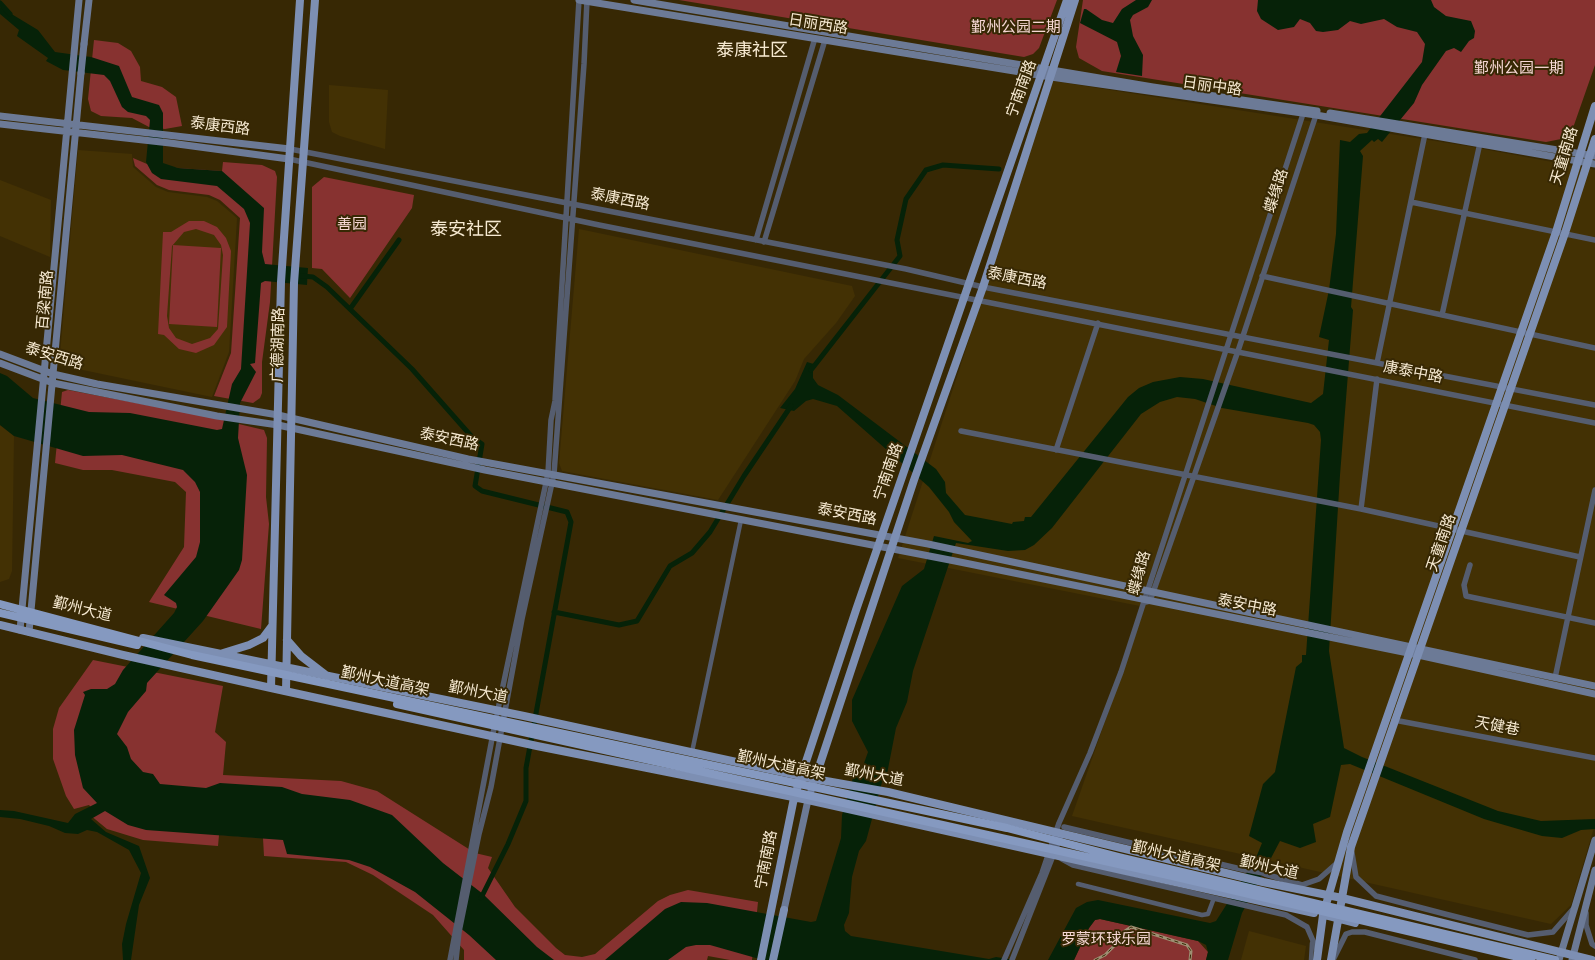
<!DOCTYPE html>
<html>
<head>
<meta charset="utf-8">
<style>
  body { margin:0 }
  canvas { display:block; background:#372804 }
</style>
</head>
<body>
<canvas width="1595" height="960"></canvas>
<script>
const ctx = document.querySelector('canvas').getContext('2d');
ctx.lineJoin = 'round';
function fill(path, color) {
  ctx.fillStyle = color;
  ctx.fill(path, 'evenodd');
}
function poly(rows) {
  const path = new Path2D();
  for (const r of rows) {
    path.moveTo(r[0], r[1]);
    for (let i = 2; i < r.length; i += 2) path.lineTo(r[i], r[i + 1]);
  }
  return path;
}
function strokePath(path, color, width, dash) {
  ctx.strokeStyle = color;
  ctx.lineWidth = width;
  ctx.lineCap = dash ? 'butt' : 'round';
  ctx.setLineDash(dash || []);
  ctx.stroke(path);
}
function drawText(font, color, halo, rows, align = 'center') {
  ctx.font = font + ' "Sofia Sans Condensed","Noto Sans SC",sans-serif';
  ctx.lineWidth = 4;
  ctx.setLineDash([]);
  ctx.textBaseline = 'middle';
  ctx.strokeStyle = halo;
  ctx.fillStyle = color;
  for (const [text, x, y, turn = 0] of rows) {
    ctx.save();
    ctx.translate(x, y);
    ctx.rotate((+turn || 0) * Math.PI / 180);
    ctx.textAlign = isNaN(turn) ? turn : align;
    if (halo) ctx.strokeText(text, 0, 0);
    ctx.fillText(text, 0, 0);
    ctx.restore();
  }
}
fill(poly([
  [1053,81,1467,146,1595,170,1595,824,1571,905,1551,924,1072,816,1145,607,898,558],
  [329,85,388,90,385,149,340,136,332,132,329,122],
  [78,150,132,154,133,167,156,187,168,192,207,197,217,201,237,218,229,352,212,397,59,365],
  [0,180,51,200,50,257,0,236],
  [579,229,852,286,855,296,836,323,804,359,795,381,718,500,562,471,559,463],
  [0,425,14,436,12,571,9,579,0,582],
  [1249,931,1306,946,1304,960,1241,960]
]), '#433104');
fill(poly([
  [679,0,1057,0,1039,48,1033,54,1024,57],
  [1083,0,1595,0,1595,65,1574,125,1566,138,1546,142,1102,71,1079,58,1076,47],
  [94,40,118,43,131,51,140,67,141,81,162,87,176,97,182,126,165,129,149,127,132,118,101,116,91,111,88,99],
  [133,158,147,164,178,168,222,171,223,162,262,165,275,171,277,177,270,302,262,362,262,393,260,398,253,403,214,396,231,353,240,218,220,200,209,195,169,190,157,185,135,166],
  [324,177,414,195,412,208,350,298,322,269,312,268,312,187],
  [189,221,204,221,217,227,226,238,231,251,227,327,214,345,196,353,179,349,164,335,158,334,163,232,171,232],
  [196,229,214,235,221,245,223,255,218,329,210,338,192,344,176,338,169,328,167,316,172,246,184,232],
  [173,245,221,248,217,327,169,324],
  [68,390,205,416,264,430,267,438,266,497,269,524,261,629,149,602,184,547,186,492,175,482,112,470,83,470,55,463,62,392],
  [93,660,223,686,215,732,226,742,223,775,341,781,377,791,475,853,492,857,488,868,515,907,556,948,565,955,582,957,595,954,658,901,670,895,688,890,758,902,752,960,730,960,708,956,707,960,464,960,464,950,433,915,373,875,346,862,264,856,263,838,219,835,218,846,143,840,107,829,90,815,95,812,89,805,74,809,66,796,53,759,53,729,59,708],
  [1100,919,1198,941,1208,952,1206,960,1074,960,1089,928,1095,920]
]), '#873230');
fill(poly([
  [1136,0,1152,0,1148,7,1133,15,1130,20,1133,36,1143,55,1142,76,1116,72,1121,56,1117,42,1080,23,1084,9,1086,9,1102,20,1113,23,1122,9],
  [1258,0,1431,0,1434,7,1446,16,1471,21,1475,31,1474,38,1469,41,1461,52,1454,48,1446,51,1422,85,1414,103,1382,142,1378,139,1374,142,1372,140,1360,151,1363,156,1351,307,1353,310,1340,475,1329,651,1344,748,1362,757,1498,811,1541,821,1595,819,1595,829,1581,830,1562,838,1542,836,1484,819,1350,764,1341,765,1330,817,1313,824,1316,842,1300,848,1280,841,1242,913,1228,960,1206,960,1208,952,1206,945,1198,941,1100,919,1095,920,1089,928,1074,960,1048,960,1076,908,1087,902,1098,900,1210,923,1216,921,1255,860,1262,843,1249,836,1263,784,1275,772,1296,667,1302,662,1302,655,1306,655,1321,440,1320,432,1314,425,1308,423,1222,408,1195,399,1177,397,1160,402,1141,414,1052,528,1034,545,1025,550,1008,551,956,543,913,671,907,702,896,728,886,779,882,782,866,841,859,851,852,877,849,913,844,925,845,931,851,936,989,959,996,957,1015,960,763,960,710,945,696,945,686,947,668,960,605,960,665,909,681,902,707,903,811,922,816,921,841,838,842,815,856,768,863,766,868,752,852,721,852,700,902,586,924,569,934,536,968,543,972,541,954,522,949,512,929,487,837,406,813,399,806,401,794,411,780,408,795,389,807,362,817,365,813,370,813,378,818,385,838,395,936,469,945,482,946,493,965,515,1012,524,1013,522,1024,521,1025,517,1031,517,1128,397,1139,388,1153,382,1180,377,1203,379,1311,403,1323,394,1329,340,1319,337,1329,290,1336,234,1340,140,1350,142,1359,134,1367,133,1422,62,1425,44,1417,32,1397,27,1384,19,1361,24,1350,21,1338,30,1323,32,1316,31,1310,23,1300,19,1294,27,1278,30,1261,19,1257,11],
  [0,7,38,30,55,52,91,57,119,66,132,97,159,105,163,113,163,163,178,168,222,171,264,208,262,252,265,264,308,268,307,285,265,281,261,283,255,363,250,364,256,372,240,403,238,438,247,475,242,560,239,570,203,621,147,683,146,691,128,712,117,734,127,747,131,759,143,772,153,774,160,784,206,788,220,783,282,787,302,794,350,800,392,815,443,863,483,894,537,947,554,960,496,960,469,935,415,892,370,867,349,860,287,854,283,840,146,830,128,825,105,811,91,819,106,832,139,846,150,878,139,905,131,960,123,960,122,944,126,924,141,873,129,850,97,832,87,830,78,834,65,833,49,826,20,819,0,817,0,810,14,811,68,823,75,814,97,803,83,788,75,755,74,730,85,695,83,692,91,689,107,689,115,684,123,670,174,613,177,607,176,603,164,595,196,557,200,542,200,492,195,482,183,470,122,455,83,456,14,436,0,425,0,373,7,376,33,398,89,412,130,413,217,430,222,429,232,384,241,369,250,223,244,209,217,186,161,179,152,173,146,162,150,120,146,116,128,112,122,107,110,81,104,75,63,70,46,61,48,58,17,36,19,30,0,14]
]), '#062208');
strokePath(poly([
  [0,3,10,14],
  [302,276,313,277,327,287,412,369,472,437,482,444,475,486,482,491,567,512,571,522,526,768,526,801,508,844,481,898],
  [350,309,399,240],
  [811,370,900,256,897,240,906,199,926,170,943,165,999,169],
  [554,612,619,625,637,621,670,566,692,553,710,532,744,476,791,406]
]), '#062208', 5);
strokePath(poly([
  [692,752,741,520],
  [1245,870,1265,874],
  [1078,884,1202,915,1208,914,1214,898],
  [1311,960,1312,943]
]), '#555d6f', 4.5);
strokePath(poly([
  [290,149,906,269,983,287,1595,405],
  [289,159,599,225,1595,423],
  [1411,202,1595,240],
  [756,240,815,38],
  [764,242,825,40],
  [1262,276,1595,348],
  [1442,315,1480,143],
  [1377,363,1425,134],
  [961,431,1361,509,1580,557],
  [1056,450,1098,323],
  [1361,509,1377,379],
  [1470,565,1464,585,1466,596,1595,623],
  [1146,602,1150,601,1238,351,1316,115],
  [1555,678,1595,490],
  [497,714,548,473,551,420,555,401,579,0],
  [1394,720,1595,758],
  [1064,827,1245,870],
  [1352,853,1356,877,1376,896,1445,914,1528,935,1553,932,1574,908],
  [1062,859,1073,865,1286,915,1307,927,1317,950],
  [1265,874,1302,885,1319,879,1337,863],
  [1586,913,1586,925,1592,944,1595,946],
  [1334,958,1346,934,1352,932,1365,932,1475,960],
  [450,960,495,723],
  [456,960,459,932,479,834,491,787,522,619,554,474,584,64,587,0],
  [1004,960,1042,873,1059,823,1090,753,1121,672,1303,114],
  [1012,960,1060,838]
]), '#555d6f', 5.5);
strokePath(poly([
  [579,0,1051,77,1316,115,1595,164],
  [634,0,1153,87,1317,111],
  [84,44,89,0],
  [1330,113,1595,156],
  [0,116,290,149],
  [0,124,170,143,289,159],
  [0,354,53,374,97,384,278,415,468,459,928,544,1595,686],
  [0,363,53,383,217,416,278,425,485,470,955,561,1418,655,1595,694],
  [20,630,79,0],
  [29,632,81,73],
  [784,910,808,800,814,782],
  [1559,960,1595,840],
  [1572,960,1595,870]
]), '#6c7a96', 7);
strokePath(poly([
  [0,625,123,655,271,688,537,746,808,800,1314,913],
  [143,638,524,716,815,779,888,792,1263,882,1342,898,1592,960],
  [287,640,301,656,327,676],
  [220,654,249,645,263,638,272,626],
  [271,688,281,282,300,0],
  [286,691,294,283,315,0],
  [815,779,914,480,983,287,1075,0],
  [1328,916,1355,923],
  [761,960,794,798,856,610,1067,0],
  [773,960,784,910],
  [1317,960,1323,915,1347,832,1556,232,1595,106],
  [1331,960,1351,847,1565,233,1595,139]
]), '#7d8fb3', 8);
const rail = poly([
  [1095,960,1105,955,1119,941,1122,933,1131,927,1187,945,1191,951,1190,960]
]);
strokePath(rail, '#9d8f72', 3);
strokePath(rail, '#372804', 1, [4]);
strokePath(poly([
  [81,73,84,44]
]), '#6c7a96', 7);
strokePath(poly([
  [0,604,192,655,1007,828,1119,857,1555,960],
  [0,613,137,645],
  [397,704,1168,875,1531,960]
]), '#8599c0', 8);
drawText('15px', '#f6e9d1', '#372804', [
  ["日丽西路",818,25,9],
  ["日丽中路",1212,87,8],
  ["宁南南路",1022,89,-70],
  ["泰康西路",220,127,7],
  ["天童南路",1565,156,-73],
  ["蝶缘路",1277,191,-72],
  ["泰康西路",620,200,11],
  ["泰康西路",1017,279,11],
  ["百梁南路",46,300,-85],
  ["广德湖南路",279,345,-89],
  ["泰安西路",54,357,17],
  ["康泰中路",1413,373,11],
  ["泰安西路",449,440,12],
  ["宁南南路",889,472,-71],
  ["泰安西路",847,515,11],
  ["天童南路",1442,543,-71],
  ["蝶缘路",1140,573,-74],
  ["泰安中路",1247,606,11],
  ["鄞州大道",82,610,14],
  ["鄞州大道高架",385,682,12],
  ["鄞州大道",478,693,11],
  ["天健巷",1497,727,11],
  ["鄞州大道高架",781,766,12],
  ["鄞州大道",874,776,11],
  ["鄞州大道高架",1176,857,13],
  ["宁南南路",767,860,-79],
  ["鄞州大道",1269,868,13]
]);
drawText('15px', '#f7d8d5', '#372804', [
  ["鄞州公园二期",1016,28],
  ["鄞州公园一期",1519,69],
  ["善园",352,225],
  ["罗蒙环球乐园",1106,940]
]);
drawText('18px', '#f6e9d1', '#372804', [
  ["泰康社区",752,51],
  ["泰安社区",466,230]
]);
</script>
</body>
</html>
